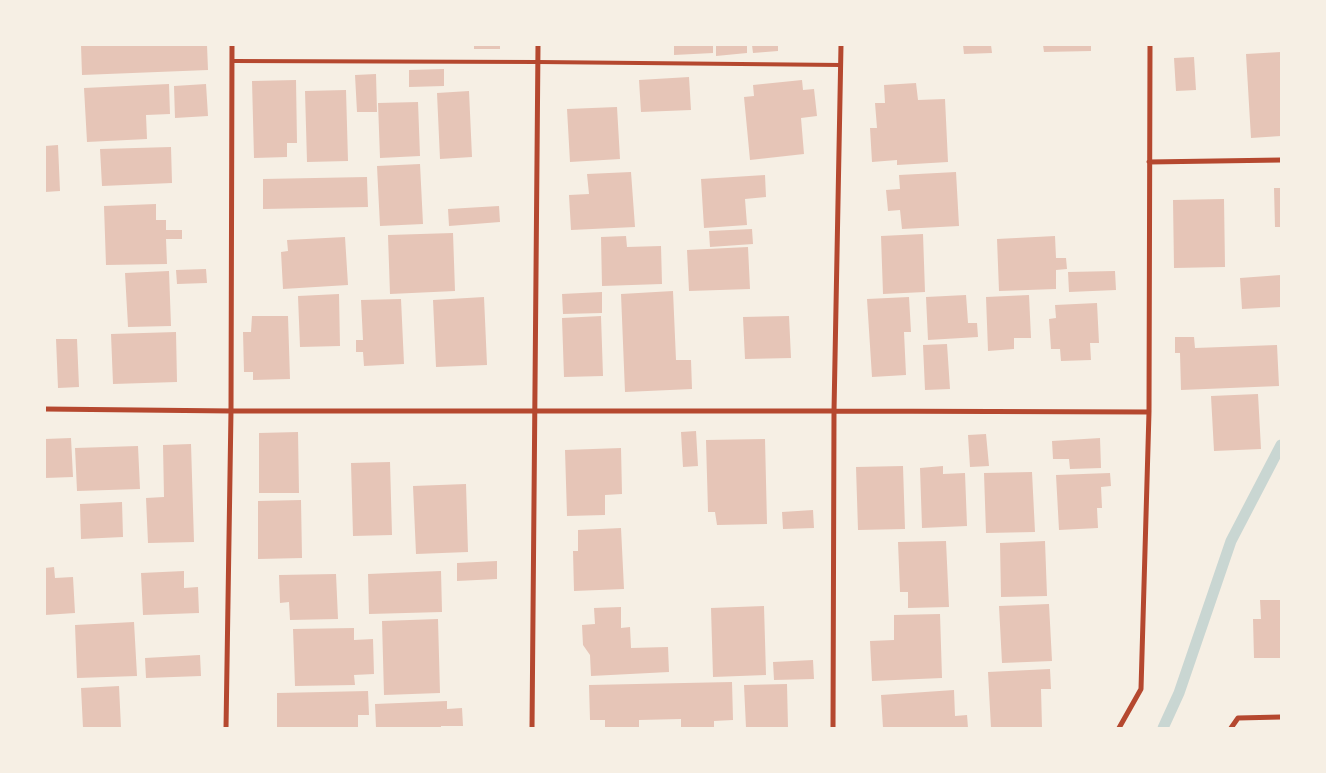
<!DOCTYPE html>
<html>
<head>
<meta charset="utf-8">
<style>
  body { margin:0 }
  #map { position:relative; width:1326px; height:773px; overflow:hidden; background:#f6efe4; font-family:"Sofia Sans Condensed",sans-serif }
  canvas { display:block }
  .frame { position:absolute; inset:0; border:46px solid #f6efe4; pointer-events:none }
</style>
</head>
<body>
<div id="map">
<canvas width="1326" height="773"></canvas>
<div class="frame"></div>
</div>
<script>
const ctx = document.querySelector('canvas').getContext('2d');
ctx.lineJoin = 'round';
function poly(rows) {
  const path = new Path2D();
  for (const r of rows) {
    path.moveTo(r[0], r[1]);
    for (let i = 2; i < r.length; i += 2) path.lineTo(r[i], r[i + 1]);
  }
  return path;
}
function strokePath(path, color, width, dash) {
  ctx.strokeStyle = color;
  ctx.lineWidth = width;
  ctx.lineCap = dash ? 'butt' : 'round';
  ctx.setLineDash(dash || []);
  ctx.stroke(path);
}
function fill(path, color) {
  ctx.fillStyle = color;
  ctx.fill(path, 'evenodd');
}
strokePath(poly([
  [1163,728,1179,693,1231,541,1281,445]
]), '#c9d6d2', 11);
fill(poly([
  [81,45,207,45,208,70,82,75],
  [474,45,500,45,500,49,474,49],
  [674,45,713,45,713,53,674,55],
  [716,45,747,45,747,53,716,56],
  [752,45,778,45,778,51,753,53],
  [963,45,991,45,992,53,964,54],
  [1043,45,1091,45,1091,51,1044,52],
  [1281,52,1281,136,1251,138,1246,54],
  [1194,57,1196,90,1176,91,1174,58],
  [444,69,444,86,409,87,409,70],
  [376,74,377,112,357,112,355,75],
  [689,77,691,110,641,112,639,80],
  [296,80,297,143,287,143,287,157,254,158,252,81],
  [802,80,803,90,814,89,817,116,801,118,804,154,750,160,744,97,754,96,753,85],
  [916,83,918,100,945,99,948,162,897,165,897,160,872,162,870,128,877,128,875,103,885,103,884,85],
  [169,84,170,114,146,115,147,139,87,142,84,88],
  [206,84,208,116,175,118,174,86],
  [346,90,348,161,307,162,305,91],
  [469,91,472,157,440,159,437,93],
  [418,102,420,156,380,158,378,103],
  [617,107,620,159,570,162,567,109],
  [58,145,60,191,45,192,45,146],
  [171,147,172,183,102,186,100,149],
  [420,164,423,224,380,226,377,166],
  [631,172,635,227,571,230,569,195,589,194,587,174],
  [956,172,959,226,902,229,900,210,888,211,886,190,900,189,899,175],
  [765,175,766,197,745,199,747,225,704,228,701,179],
  [367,177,368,207,263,209,263,179],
  [1274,188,1281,188,1281,227,1275,227],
  [1224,199,1225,267,1174,268,1173,200],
  [156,204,156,220,166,220,166,230,182,230,182,239,166,239,167,264,106,265,104,206],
  [499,206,500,222,449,226,448,209],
  [752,229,753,244,710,247,709,231],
  [453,233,455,291,390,294,388,235],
  [923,234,925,292,883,294,881,236],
  [626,236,627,247,661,246,662,284,602,286,601,237],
  [1055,236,1056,258,1066,258,1067,269,1056,270,1056,289,999,291,997,239],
  [345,237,348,285,283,289,281,252,288,251,287,240],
  [748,247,750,289,689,291,687,250],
  [206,269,207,283,177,284,176,270],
  [169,271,171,326,128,327,125,273],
  [1115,271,1116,290,1069,292,1068,272],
  [1281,275,1281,307,1242,309,1240,278],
  [673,291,676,360,691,360,692,389,625,392,621,294],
  [602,292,602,313,563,314,562,294],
  [339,294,340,346,300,347,298,296],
  [966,295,968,323,977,323,978,337,928,340,926,297],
  [1029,295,1031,338,1014,338,1014,349,988,351,986,297],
  [484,297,487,365,436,367,433,300],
  [909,297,911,332,904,332,906,375,872,377,867,299],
  [401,299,404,364,364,366,363,352,356,352,356,340,363,340,361,300],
  [1097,303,1099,343,1090,343,1091,360,1061,361,1060,349,1051,349,1049,319,1056,318,1055,305],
  [252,316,288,316,290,379,253,380,253,372,244,372,243,332,251,332],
  [601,316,603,376,564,377,562,318],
  [789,316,791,358,745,359,743,317],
  [176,332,177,382,113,384,111,334],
  [1175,337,1194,337,1195,348,1277,345,1279,386,1181,390,1180,353,1175,353],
  [56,339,77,339,79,387,58,388],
  [947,344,950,389,925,390,923,345],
  [1258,394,1261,449,1214,451,1211,396],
  [696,431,698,466,683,467,681,432],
  [298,432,299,493,259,493,259,433],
  [986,434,989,466,970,467,968,435],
  [71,438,73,477,45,478,45,439],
  [1100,438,1101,468,1070,469,1069,459,1053,459,1052,441],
  [765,439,767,524,717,525,715,512,708,512,706,440],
  [191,444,194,542,148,543,146,498,164,497,163,445],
  [138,446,140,489,77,491,75,448],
  [621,448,622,494,605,495,605,515,567,516,565,450],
  [390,462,392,535,353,536,351,463],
  [903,466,905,529,858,530,856,467],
  [943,466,943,474,965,473,967,526,922,528,920,468],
  [1032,472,1035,532,986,533,984,473],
  [1110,473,1111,486,1101,487,1102,508,1097,508,1098,528,1059,530,1056,475],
  [466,484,468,552,416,554,413,486],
  [301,500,302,558,258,559,258,501],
  [122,502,123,537,81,539,80,504],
  [813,510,814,528,783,529,782,512],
  [621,528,624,589,574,591,573,551,578,551,578,530],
  [946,541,949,607,908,608,908,592,900,592,898,542],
  [1045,541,1047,596,1001,597,1000,543],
  [497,561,497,579,457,581,457,563],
  [54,567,55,578,73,577,75,613,45,615,45,568],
  [184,571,184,588,198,587,199,613,143,615,141,573],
  [441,571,442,612,369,614,368,574],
  [336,574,338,619,290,620,289,602,280,603,279,575],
  [1260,600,1281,600,1281,658,1254,658,1253,619,1261,619],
  [1049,604,1052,661,1002,663,999,606],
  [764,606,766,675,713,677,711,608],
  [621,607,621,628,630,627,631,648,668,647,669,672,591,676,590,655,583,645,582,625,595,624,594,608],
  [940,614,942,678,872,681,870,641,894,640,894,615],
  [438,619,440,693,384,695,382,621],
  [134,622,137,676,77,678,75,625],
  [354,628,354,640,373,639,374,674,354,675,355,685,295,686,293,629],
  [200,655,201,676,146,678,145,658],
  [813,660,814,679,774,680,773,662],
  [1050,669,1051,689,1041,689,1042,728,991,728,988,672],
  [732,682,733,720,714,721,714,728,681,728,681,719,639,720,639,728,605,728,605,720,590,720,589,685],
  [787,684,788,728,746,728,744,685],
  [119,686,121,728,83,728,81,688],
  [954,690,955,716,967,715,968,728,883,728,881,695],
  [368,691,369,715,358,715,358,728,277,728,277,693],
  [447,701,447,709,462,708,463,726,441,726,441,728,376,728,375,704]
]), '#e6c5b7');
strokePath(poly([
  [232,61,538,62,841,65]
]), '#b5482f', 4);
strokePath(poly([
  [1149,162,1281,160],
  [45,409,231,411,834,411,1149,412],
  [226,728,231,411,232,45],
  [532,728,538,45],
  [833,728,834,411,841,45],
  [1119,728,1141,689,1149,412,1150,45],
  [1231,728,1238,718,1281,717]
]), '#b5482f', 5);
</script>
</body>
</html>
